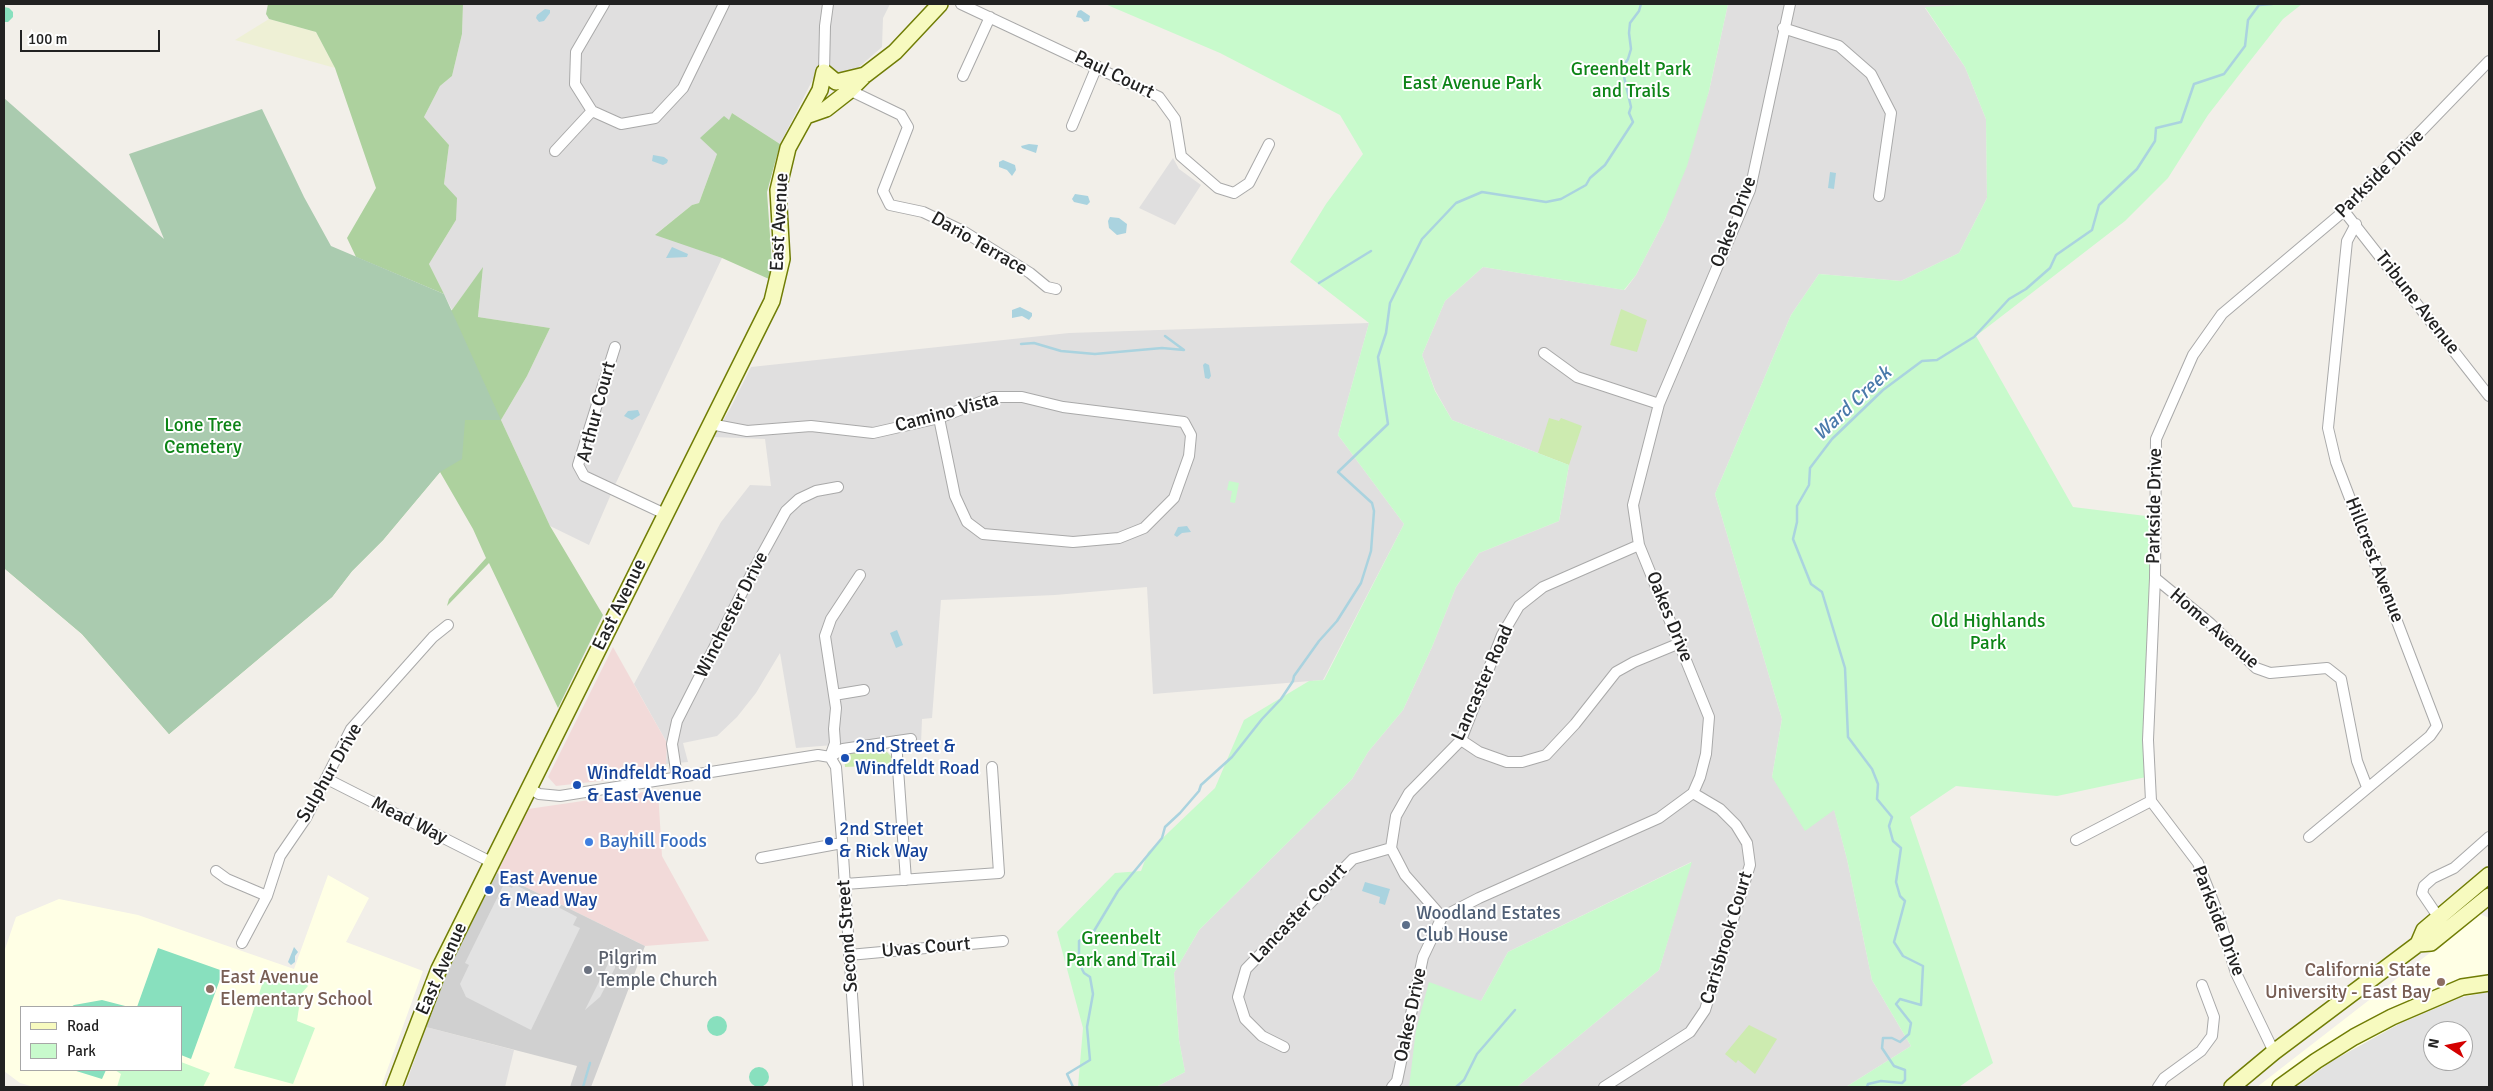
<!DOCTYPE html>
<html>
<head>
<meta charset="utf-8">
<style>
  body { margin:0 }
  #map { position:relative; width:2493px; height:1091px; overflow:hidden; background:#f2efe9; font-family:Signika,sans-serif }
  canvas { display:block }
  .frame { position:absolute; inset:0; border:5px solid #222; pointer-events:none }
  .legend { position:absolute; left:20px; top:1006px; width:162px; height:65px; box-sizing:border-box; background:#fff; border:1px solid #a7a7a7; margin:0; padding:6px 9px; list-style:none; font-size:15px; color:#222 }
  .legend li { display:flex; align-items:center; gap:10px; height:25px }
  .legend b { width:25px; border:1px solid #a7a7a7 }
  .north { position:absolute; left:2423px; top:1021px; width:50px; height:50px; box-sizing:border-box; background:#fff; border:1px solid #a7a7a7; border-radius:50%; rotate:281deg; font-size:14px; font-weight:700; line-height:20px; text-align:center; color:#222 }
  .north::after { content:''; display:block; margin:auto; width:18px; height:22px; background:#d40000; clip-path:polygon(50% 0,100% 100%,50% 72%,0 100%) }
  .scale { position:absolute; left:20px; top:30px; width:140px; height:22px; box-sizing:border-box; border:2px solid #222; border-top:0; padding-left:6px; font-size:15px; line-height:18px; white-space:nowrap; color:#222; -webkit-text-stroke:4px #fff; paint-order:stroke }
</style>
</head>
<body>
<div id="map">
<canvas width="2493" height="1091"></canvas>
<div class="frame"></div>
<ul class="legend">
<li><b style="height:6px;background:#f7fabf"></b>Road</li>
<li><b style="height:14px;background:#c8facc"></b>Park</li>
</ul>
<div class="north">N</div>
<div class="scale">100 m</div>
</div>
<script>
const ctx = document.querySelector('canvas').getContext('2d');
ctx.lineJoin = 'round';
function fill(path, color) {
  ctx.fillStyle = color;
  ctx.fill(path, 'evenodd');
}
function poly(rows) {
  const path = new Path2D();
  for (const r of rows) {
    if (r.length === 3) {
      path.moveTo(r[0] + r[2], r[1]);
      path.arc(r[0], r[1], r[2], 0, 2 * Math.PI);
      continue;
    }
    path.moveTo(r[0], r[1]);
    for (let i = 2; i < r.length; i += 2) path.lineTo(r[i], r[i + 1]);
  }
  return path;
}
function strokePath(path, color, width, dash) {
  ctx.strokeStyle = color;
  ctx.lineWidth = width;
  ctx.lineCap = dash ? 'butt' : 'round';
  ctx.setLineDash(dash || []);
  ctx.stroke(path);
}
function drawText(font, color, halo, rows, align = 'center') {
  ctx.font = font + ' Signika,sans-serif';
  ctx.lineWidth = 4;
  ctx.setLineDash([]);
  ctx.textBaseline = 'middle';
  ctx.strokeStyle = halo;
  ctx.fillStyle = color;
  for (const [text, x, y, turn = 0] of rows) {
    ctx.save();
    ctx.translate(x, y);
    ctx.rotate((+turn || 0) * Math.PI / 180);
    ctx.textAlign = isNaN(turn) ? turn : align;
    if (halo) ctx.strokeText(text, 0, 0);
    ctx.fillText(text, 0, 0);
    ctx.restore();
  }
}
fill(poly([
  [463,4,890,4,883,18,882,47,852,73,813,79,780,144,732,113,699,203,692,205,656,234,722,258,615,485,589,545,550,526,501,420,527,376,550,328,478,317,483,268,452,310,429,264,456,220,444,184,449,145,424,117,440,86,452,76,462,34],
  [1728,4,1982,4,1925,8,1965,67,1986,119,1987,198,1959,253,1901,281,1819,274,1791,315,1715,494,1782,719,1772,777,1834,809,1847,859,1872,980,1911,1046,1846,1087,1517,1087,1659,970,1691,862,1508,952,1481,1001,1409,1087,1156,1087,1185,1072,1179,1040,1174,973,1199,930,1352,779,1368,752,1403,710,1432,647,1456,587,1479,553,1559,521,1569,465,1452,420,1435,390,1422,355,1445,301,1483,267,1625,290,1636,275,1665,219,1709,91],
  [1173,158,1179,169,1201,185,1175,225,1139,208],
  [1369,323,1338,435,1404,524,1323,680,1153,694,1147,587,1055,595,941,600,932,718,922,719,921,744,847,752,846,744,796,748,780,653,756,693,737,717,717,736,683,743,688,762,666,764,667,743,634,684,721,522,750,485,771,486,765,439,713,437,730,409,751,367,1069,333],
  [426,1027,514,1050,505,1087,405,1087]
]), '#e0dfdf');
fill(poly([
  [613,647,667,743,666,764,661,774,556,786,548,777],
  [658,790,662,856,709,941,645,946,497,873,528,809]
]), '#f2dad9');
fill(poly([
  [328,875,369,898,346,942,423,971,381,1087,34,1087,20,1083,4,1071,4,952,16,917,59,899,138,915,294,969],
  [21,1007,181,1007,181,1070,21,1070],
  [2480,914,2489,918,2489,1087,2257,1087],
  [2433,1031,2463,1031,2463,1061,2433,1061]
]), '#ffffe5');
fill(poly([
  [497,873,645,946,591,1087,570,1087,577,1066,426,1027,444,978]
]), '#d0d0d0');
fill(poly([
  [269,19,316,32,335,68,235,40]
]), '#eef0d5');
fill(poly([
  [1621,309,1647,320,1637,352,1610,345],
  [1549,418,1559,421,1561,418,1582,426,1569,465,1538,453],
  [884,749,891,756,892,765,845,767,844,756,846,753],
  [1749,1025,1777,1039,1755,1074,1738,1060,1736,1063,1725,1054]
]), '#cdebb0');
fill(poly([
  [268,4,463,4,462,34,452,76,440,86,424,117,449,145,444,184,457,198,456,220,429,264,444,294,356,257,347,238,376,188,335,68,316,32,269,19,266,14],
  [732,113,780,144,767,192,772,264,769,279,722,258,655,235,692,205,699,203,717,154,700,138,724,116,729,120],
  [483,267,478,317,550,328,527,376,501,420,550,526,603,615,558,708,489,563,447,606,449,599,486,558,473,529,440,472,383,540,352,571,332,597,169,734,82,634,4,568,4,523,452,310]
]), '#add19e');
fill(poly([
  [4,98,164,239,129,154,262,109,304,197,331,246,444,294,501,420,465,420,462,459,440,472,383,540,352,571,332,597,169,734,82,634,4,568]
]), '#aacbaf');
fill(poly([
  [1105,4,1728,4,1709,91,1687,166,1665,219,1636,275,1624,290,1483,267,1445,301,1422,355,1435,391,1452,420,1569,465,1559,521,1479,553,1456,587,1432,647,1403,710,1368,752,1352,779,1199,930,1174,973,1179,1040,1185,1072,1156,1087,1078,1087,1083,1028,1057,932,1115,873,1141,871,1148,852,1215,788,1244,720,1309,681,1324,680,1404,524,1338,435,1369,323,1290,262,1326,204,1363,154,1340,115,1220,53],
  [1982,4,2302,4,2283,19,2239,75,2208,115,2168,178,2125,221,1976,336,2073,507,2154,517,2151,776,2057,796,1956,786,1910,817,1993,1063,1959,1087,1846,1087,1911,1046,1872,980,1847,859,1834,810,1805,831,1772,777,1782,719,1715,494,1791,315,1819,274,1901,281,1959,253,1987,198,1986,119,1965,67,1925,7],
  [1229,481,1239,483,1235,503,1230,502,1232,491,1227,490],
  [1692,862,1659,970,1517,1087,1409,1087,1416,1030,1429,982,1481,1001,1508,952],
  [279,973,299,978,308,986,301,994,297,1021,315,1028,293,1084,234,1068,263,982,271,974],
  [181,1062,210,1073,203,1087,117,1087,121,1074,115,1070,181,1070]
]), '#c8facc');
fill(poly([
  [4,7,9,8,13,12,13,17,8,22,4,22],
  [158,948,223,971,191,1059,181,1055,181,1007,137,1007],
  [102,1000,129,1007,71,1007,74,1005],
  [717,1026,10],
  [759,1077,10],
  [73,1070,106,1070,102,1079]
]), '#88e0be');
fill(poly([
  [504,884,512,888,514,884,577,917,573,925,580,928,531,1030,466,997,460,984,469,965,465,963],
  [615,950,615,968,600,997,585,1010],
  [2489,992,2489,1087,2296,1087,2332,1061,2399,1024,2462,997],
  [2433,1031,2463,1031,2463,1061,2433,1061]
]), '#e2e2e2');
fill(poly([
  [545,9,550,10,550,13,544,21,539,22,536,18,537,15],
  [1081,10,1090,16,1089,21,1084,22,1081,18,1076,17,1078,11],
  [1029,144,1038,145,1036,153,1022,148,1021,146],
  [653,155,664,157,668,160,667,163,663,165,652,161],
  [1003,160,1015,165,1016,170,1012,176,1007,170,999,167,999,162],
  [1830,172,1836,173,1834,189,1828,188],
  [1075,194,1088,196,1090,202,1087,205,1074,202,1072,199],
  [1110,217,1119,218,1127,224,1126,233,1117,235,1109,228,1108,221],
  [672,247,688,254,687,257,666,258],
  [1020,307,1032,313,1032,316,1029,320,1022,316,1012,318,1012,310],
  [1205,363,1209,365,1211,376,1209,379,1205,378,1203,365],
  [638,410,640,415,632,420,624,416,628,411],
  [1187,526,1191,532,1182,533,1177,537,1174,535,1178,527],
  [897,630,903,645,896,648,890,633],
  [1365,882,1390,889,1385,905,1379,903,1380,897,1362,891],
  [294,947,298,952,295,956,295,962,291,965,288,962]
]), '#aad3df');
strokePath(poly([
  [1319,283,1371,251],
  [1021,344,1034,343,1061,351,1095,354,1162,348,1184,350,1165,336],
  [583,1087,590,1063],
  [1073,1087,1067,1074,1090,1060,1087,1027,1093,994,1090,977,1084,973,1079,963,1079,941,1094,931,1118,891,1162,838,1165,827,1180,813,1199,791,1201,785,1232,757,1262,719,1281,699,1293,681,1294,676,1319,641,1337,621,1361,583,1371,551,1374,511,1372,503,1338,472,1388,424,1378,357,1386,333,1390,303,1422,239,1456,203,1482,192,1546,202,1561,199,1586,185,1590,178,1605,165,1633,122,1629,113,1631,107,1622,68,1628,59,1631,49,1629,33,1630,23,1639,11,1641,4],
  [1456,1087,1464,1080,1477,1054,1515,1010],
  [1867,1087,1868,1084,1881,1081,1902,1083,1905,1080,1905,1070,1894,1066,1882,1048,1883,1038,1892,1038,1900,1042,1909,1034,1911,1023,1896,1004,1900,999,1921,1005,1923,966,1903,956,1894,942,1905,901,1900,896,1896,882,1901,848,1893,841,1889,826,1892,817,1877,799,1878,784,1872,769,1848,737,1845,668,1822,592,1811,584,1793,539,1797,522,1797,506,1809,485,1810,468,1832,439,1883,390,1922,361,1937,360,1974,337,2009,299,2026,289,2050,268,2056,255,2092,230,2099,205,2137,169,2155,141,2156,128,2181,122,2194,84,2224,74,2245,46,2248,20,2259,5,2272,4]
]), '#aad3df', 2.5);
const street = poly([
  [961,4,1159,97,1175,119,1181,156,1218,188,1234,193,1249,183,1269,144],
  [1783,28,1839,46,1871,74,1891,113,1879,196],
  [824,72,825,26,828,4],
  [963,76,990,17],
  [845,88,901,115,908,127,883,191,890,205,923,212,963,231,1030,273,1047,287,1056,289],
  [592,111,621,124,655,118,683,88,724,4],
  [592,111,575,84,576,52,604,4],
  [1072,126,1097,66],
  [555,151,592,111],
  [2344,211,2489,396],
  [615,347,578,465,584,476,665,514],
  [1544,353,1577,377,1659,404],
  [710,424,747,431,811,426,873,433,939,418,993,397,1022,397,1063,407,1184,422,1191,435,1189,456,1174,498,1144,528,1119,538,1073,542,983,534,967,522,955,496,939,418],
  [2155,578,2211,624,2256,668,2270,673,2327,668,2341,679,2357,761,2367,787],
  [834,695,864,690],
  [1461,740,1479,752,1507,762,1522,762,1546,755,1575,724,1616,672,1634,662,1680,643],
  [896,741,906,880],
  [830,757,836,767,842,840,858,1087],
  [830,757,835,743,834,729,836,708,825,636,831,619,860,575],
  [677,777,672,744,677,721,752,573,786,511,799,499,816,491,838,487],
  [327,779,491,862],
  [529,788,539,794,560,796,818,755,830,757,843,749,911,739],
  [2309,837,2430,736,2437,726,2336,462,2328,428,2347,241,2356,224],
  [2076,840,2151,801],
  [761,858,842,843],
  [216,871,227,879,267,896],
  [845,884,999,873,992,767],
  [1442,917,1405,875,1391,848,1396,816,1409,793,1461,740,1502,635,1519,606,1543,587,1639,545],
  [2439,918,2422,893,2424,886,2433,878,2454,868,2489,837],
  [242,943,267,896,280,856,306,818,351,729,433,637,448,625],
  [849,955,1003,941],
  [1284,1047,1262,1036,1245,1019,1238,997,1246,969,1353,859,1391,848],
  [2274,1052,2236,973,2217,911,2198,863,2151,801,2148,740,2155,578,2156,439,2193,355,2222,314,2344,211,2489,61],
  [1392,1087,1397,1081,1423,957,1442,917,1479,898,1659,818,1693,793,1700,777,1706,754,1709,717,1639,545,1633,505,1659,404,1750,190,1790,4],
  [1604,1087,1690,1032,1705,1010,1750,865,1747,843,1736,825,1720,809,1693,793],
  [2158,1087,2164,1078,2201,1051,2212,1036,2214,1017,2202,985]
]);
const secondary = poly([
  [806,116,826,109,849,91,865,75,895,52,940,4],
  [2418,944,2431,943,2489,896],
  [394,1087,439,969,772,301,782,259,778,190,788,148,820,90,824,72,836,82,865,75],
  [2232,1087,2274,1052,2418,944,2424,930,2489,875],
  [2280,1087,2316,1061,2354,1037,2392,1017,2462,987,2489,983]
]);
strokePath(street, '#a9a9a9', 12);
strokePath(secondary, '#707d05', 18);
strokePath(street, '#fff', 10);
strokePath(secondary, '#f7fabf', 15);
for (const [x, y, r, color] of [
  [845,758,5,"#1a4fb4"],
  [577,785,5,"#1a4fb4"],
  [829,841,5,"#1a4fb4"],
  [589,842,5,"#3f7fe0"],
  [489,890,5,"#1a4fb4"],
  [1406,925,5,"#5c6f8a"],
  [588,970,5,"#6b7280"],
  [2441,982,5,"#8d6e63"],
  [210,989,5,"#8d6e63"]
]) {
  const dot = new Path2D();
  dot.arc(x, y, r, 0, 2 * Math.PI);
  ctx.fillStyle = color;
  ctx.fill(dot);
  strokePath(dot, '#fff', 2);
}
drawText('19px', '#0c8416', '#fff', [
  ["Greenbelt Park",1631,70],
  ["and Trails",1631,92],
  ["East Avenue Park",1472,84],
  ["Lone Tree",203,426],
  ["Cemetery",203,448],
  ["Old Highlands",1988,622],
  ["Park",1988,644],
  ["Greenbelt",1121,939],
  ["Park and Trail",1121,961]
]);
drawText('19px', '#222', '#fff', [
  ["Paul Court",1114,75,26],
  ["Parkside Drive",2380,174,-45],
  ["East Avenue",780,222,-87],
  ["Oakes Drive",1734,222,-69],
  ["Dario Terrace",979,244,30],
  ["Tribune Avenue",2417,303,52],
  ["Arthur Court",597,412,-75],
  ["Camino Vista",947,413,-15],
  ["Parkside Drive",2155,506,-89],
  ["Hillcrest Avenue",2374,560,69],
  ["East Avenue",620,605,-64],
  ["Winchester Drive",732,615,-63],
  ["Oakes Drive",1669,617,68],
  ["Home Avenue",2214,629,41],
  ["Lancaster Road",1483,683,-66],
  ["Sulphur Drive",330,773,-60],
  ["Mead Way",409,821,27],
  ["Lancaster Court",1299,914,-46],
  ["Parkside Drive",2218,921,69],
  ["Second Street",848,936,-94],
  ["Carisbrook Court",1727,938,-73],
  ["Uvas Court",926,948,-5],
  ["East Avenue",442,969,-66],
  ["Oakes Drive",1411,1015,-78]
]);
drawText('19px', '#164399', '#fff', [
  ["2nd Street &",855,747],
  ["Windfeldt Road",855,769],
  ["Windfeldt Road",587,774],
  ["& East Avenue",587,796],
  ["2nd Street",839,830],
  ["& Rick Way",839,852],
  ["East Avenue",499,879],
  ["& Mead Way",499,901]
], 'left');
drawText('19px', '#366cbe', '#fff', [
  ["Bayhill Foods",599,842]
], 'left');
drawText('19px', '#4e5e75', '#fff', [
  ["Woodland Estates",1416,914],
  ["Club House",1416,936]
], 'left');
drawText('19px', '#5b616d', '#fff', [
  ["Pilgrim",598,959],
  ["Temple Church",598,981]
], 'left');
drawText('19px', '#785e54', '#fff', [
  ["California State",2431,971],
  ["University - East Bay",2431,993],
  ["East Avenue",220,978,"left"],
  ["Elementary School",220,1000,"left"]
], 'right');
drawText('italic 20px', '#4a7aab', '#fff', [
  ["Ward Creek",1853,404,-43]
]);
</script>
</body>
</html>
